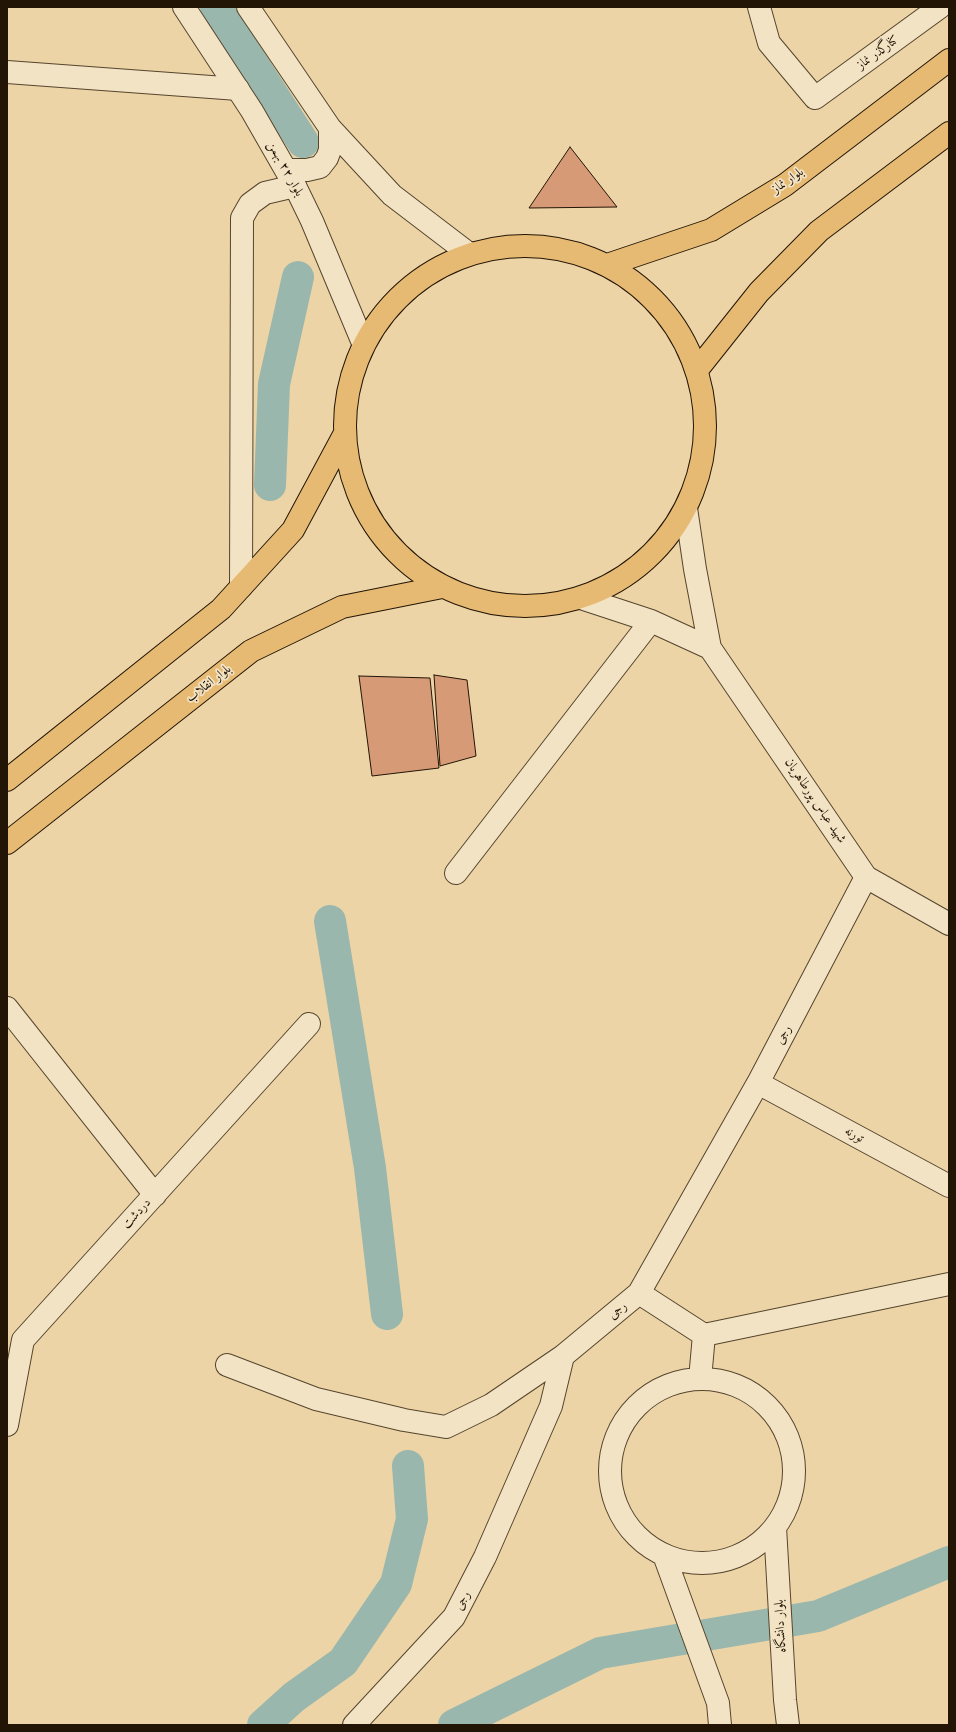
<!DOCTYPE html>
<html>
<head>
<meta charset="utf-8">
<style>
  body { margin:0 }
  #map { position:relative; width:956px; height:1732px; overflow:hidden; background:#ecd4a6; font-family:Cardo,serif }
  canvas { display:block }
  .frame { position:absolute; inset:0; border:8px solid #231505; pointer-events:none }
</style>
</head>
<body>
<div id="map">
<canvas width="956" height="1732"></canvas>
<div class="frame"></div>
</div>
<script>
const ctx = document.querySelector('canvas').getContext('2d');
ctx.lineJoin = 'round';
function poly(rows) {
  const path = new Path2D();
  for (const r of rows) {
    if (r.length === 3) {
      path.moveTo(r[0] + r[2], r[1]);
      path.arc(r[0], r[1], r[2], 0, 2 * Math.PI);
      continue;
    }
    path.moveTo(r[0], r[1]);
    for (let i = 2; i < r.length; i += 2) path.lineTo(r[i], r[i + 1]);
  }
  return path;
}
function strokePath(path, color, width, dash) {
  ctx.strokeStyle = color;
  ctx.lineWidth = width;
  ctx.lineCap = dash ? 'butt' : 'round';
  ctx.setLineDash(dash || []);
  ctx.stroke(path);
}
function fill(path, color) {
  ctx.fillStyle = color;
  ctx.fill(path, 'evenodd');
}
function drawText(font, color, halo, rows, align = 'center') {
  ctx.font = font + ' Cardo,Amiri,serif';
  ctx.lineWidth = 3.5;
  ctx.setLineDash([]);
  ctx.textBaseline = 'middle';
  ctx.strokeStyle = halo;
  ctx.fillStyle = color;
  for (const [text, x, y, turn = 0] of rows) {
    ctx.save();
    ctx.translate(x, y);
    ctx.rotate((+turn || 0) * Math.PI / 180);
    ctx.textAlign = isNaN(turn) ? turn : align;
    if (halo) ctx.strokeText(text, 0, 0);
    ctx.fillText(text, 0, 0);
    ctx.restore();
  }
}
strokePath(poly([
  [216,7,303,142],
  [270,485,274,384,298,277],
  [330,921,370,1168,387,1314],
  [263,1725,294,1697,343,1662,396,1584,412,1519,408,1466],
  [454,1725,600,1653,818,1616,949,1562]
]), '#99b7ad', 32);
const building = poly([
  [570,147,617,207,529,208,570,147],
  [434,675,467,680,476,756,440,766,434,675],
  [359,676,430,678,439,768,372,776,359,676]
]);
fill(building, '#d69a77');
strokePath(building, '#231505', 1);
const minor = poly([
  [759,7,769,43,815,98,940,7],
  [7,72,238,89],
  [686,508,695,569,710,648,866,877,949,924],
  [241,587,242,218,250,204,265,193,295,186],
  [581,598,651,621,710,648],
  [456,873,651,621],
  [7,1008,155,1195],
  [758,1083,949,1186],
  [639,1293,704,1335,949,1284],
  [227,1365,316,1399,404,1420,446,1427,491,1405,563,1356],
  [700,1379,704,1335],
  [702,1471,92],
  [7,1425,23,1340,309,1024],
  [775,1527,785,1700,788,1725],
  [664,1555,718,1703,720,1725],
  [354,1725,454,1617,485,1557,551,1406,563,1356,639,1293,758,1083,866,877]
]);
const tertiary = poly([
  [184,7,252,111,295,186,312,221,363,343],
  [248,7,330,128,392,195,468,253],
  [286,170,307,170,320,167,327,158,330,150,330,128]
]);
const primary = poly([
  [525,426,180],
  [607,265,711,230,785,185,949,60],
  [697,370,759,292,819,231,949,133],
  [7,780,221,609,293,530,344,435],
  [7,843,251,651,342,607,442,587]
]);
strokePath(minor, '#55452d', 24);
strokePath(tertiary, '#55452d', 24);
strokePath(primary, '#231505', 24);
strokePath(minor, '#f3e3c5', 22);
strokePath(tertiary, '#f3e3c5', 22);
strokePath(primary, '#e6ba73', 22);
drawText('13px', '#231505', '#f3e3c5', [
  ["کنارگذر نماز",878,53,-36],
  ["بلوار ۲۲ بهمن",285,169,61],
  ["بلوار نماز",788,181,-35],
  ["بلوار انقلاب",209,684,-38],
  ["شهید عباس پورطاهریان",815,801,56],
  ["رجی",784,1035,-62],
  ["تورنه",854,1135,29],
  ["دردشت",137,1214,-48],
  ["رجی",618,1311,-40],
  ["رجی",463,1601,-63],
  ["بلوار دانشگاه",781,1626,-93]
]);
</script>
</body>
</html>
